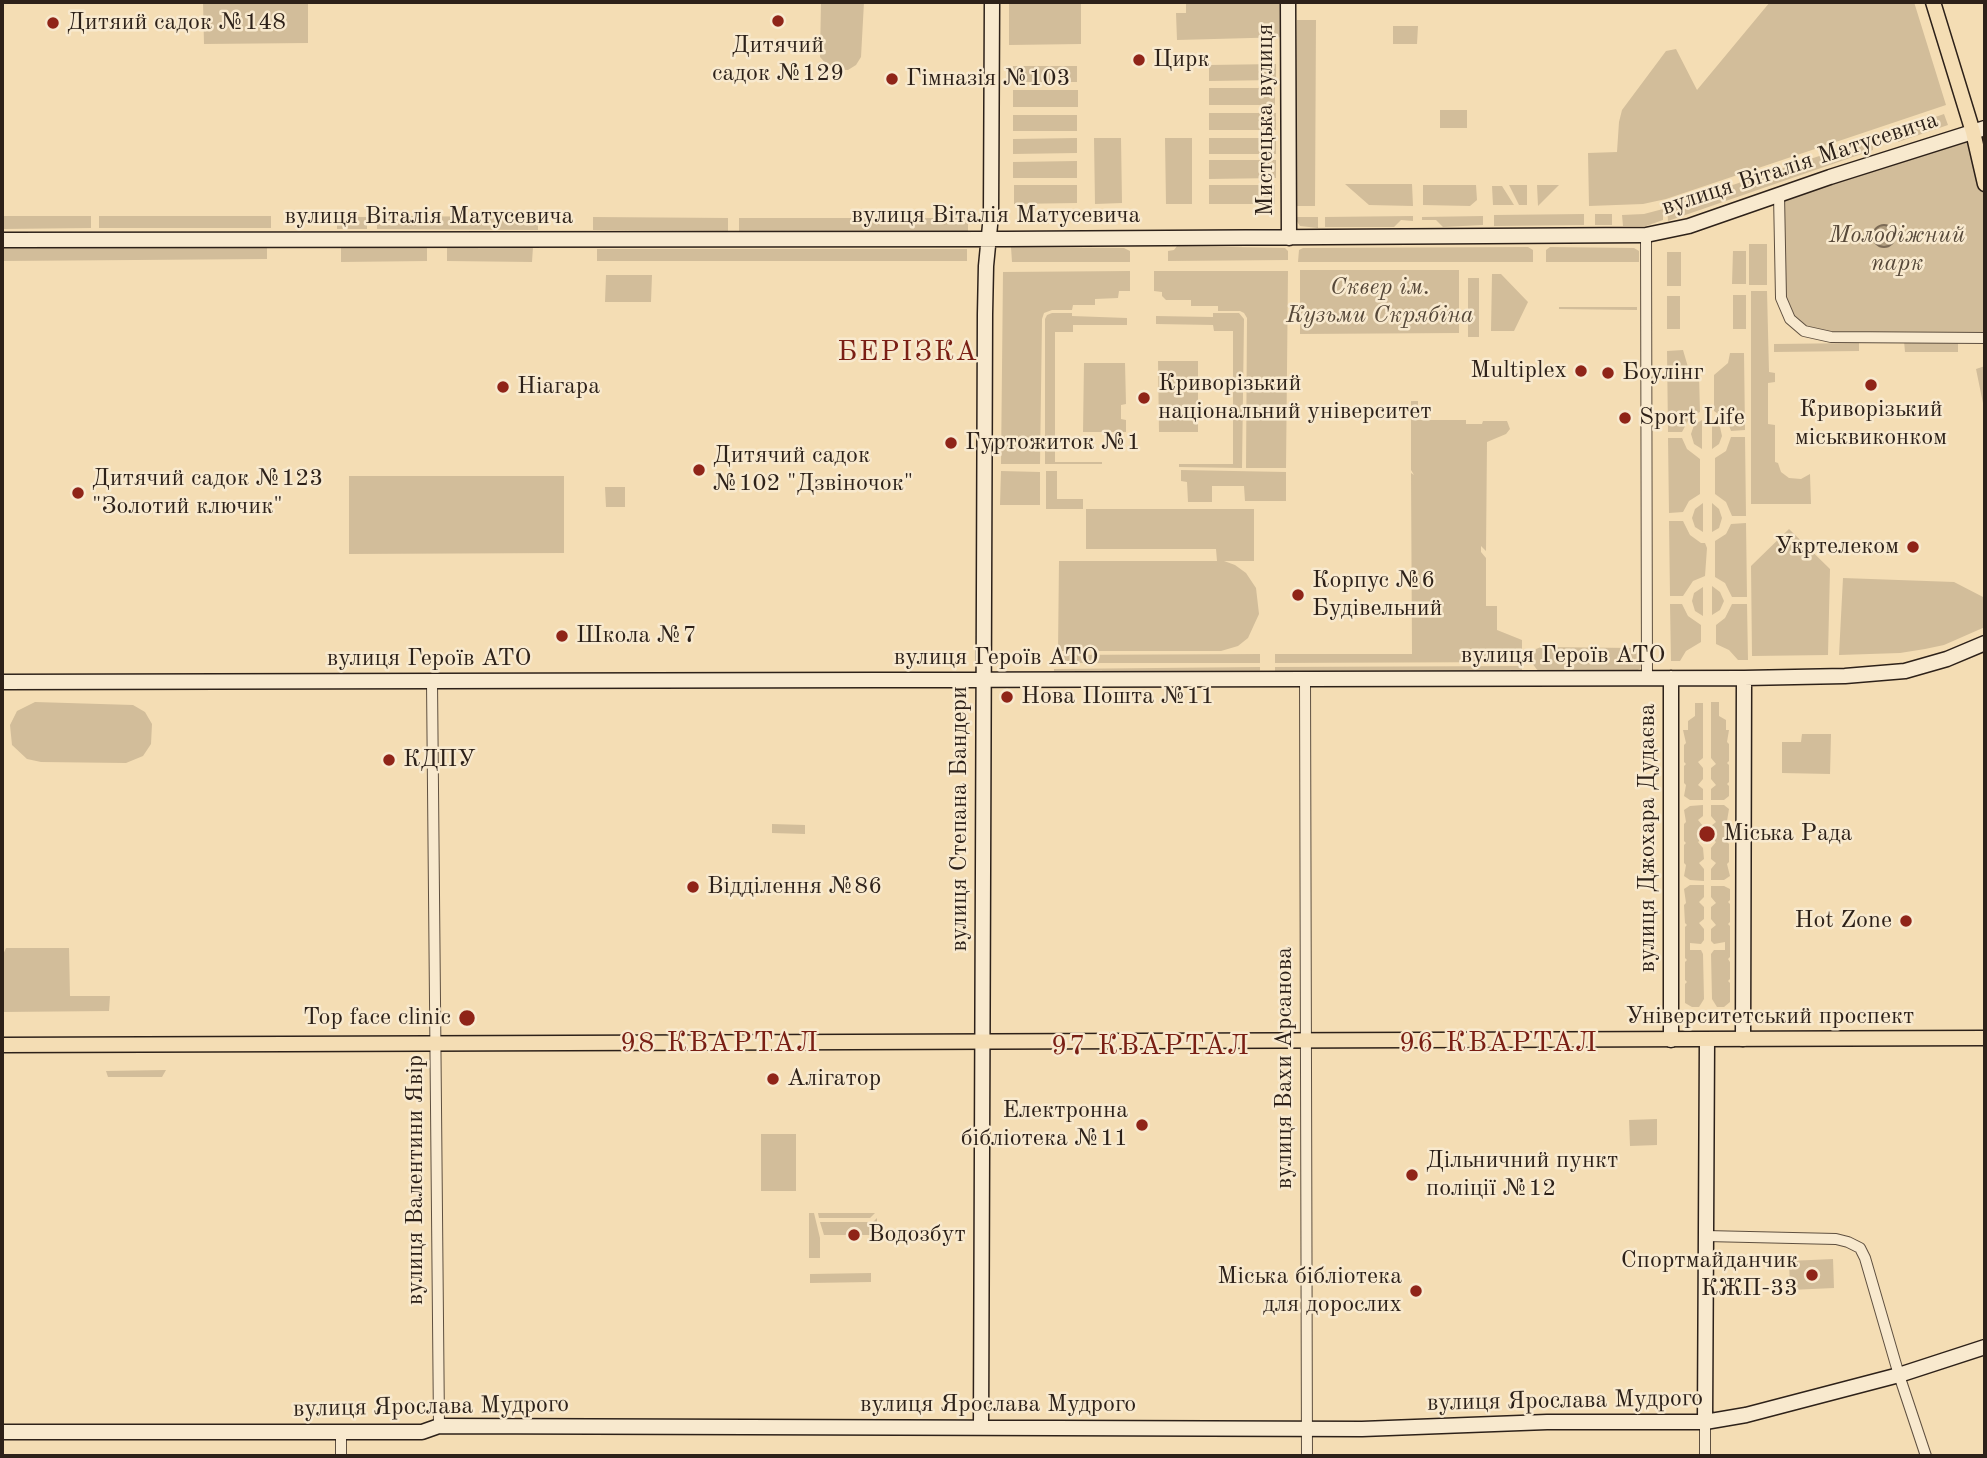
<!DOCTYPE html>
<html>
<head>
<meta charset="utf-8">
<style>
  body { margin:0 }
  #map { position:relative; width:1987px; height:1458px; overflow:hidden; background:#f4ddb4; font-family:"Old Standard TT",serif }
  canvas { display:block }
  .frame { position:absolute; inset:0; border:4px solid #2d2119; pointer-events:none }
</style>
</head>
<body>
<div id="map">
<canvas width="1987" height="1458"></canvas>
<div class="frame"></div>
</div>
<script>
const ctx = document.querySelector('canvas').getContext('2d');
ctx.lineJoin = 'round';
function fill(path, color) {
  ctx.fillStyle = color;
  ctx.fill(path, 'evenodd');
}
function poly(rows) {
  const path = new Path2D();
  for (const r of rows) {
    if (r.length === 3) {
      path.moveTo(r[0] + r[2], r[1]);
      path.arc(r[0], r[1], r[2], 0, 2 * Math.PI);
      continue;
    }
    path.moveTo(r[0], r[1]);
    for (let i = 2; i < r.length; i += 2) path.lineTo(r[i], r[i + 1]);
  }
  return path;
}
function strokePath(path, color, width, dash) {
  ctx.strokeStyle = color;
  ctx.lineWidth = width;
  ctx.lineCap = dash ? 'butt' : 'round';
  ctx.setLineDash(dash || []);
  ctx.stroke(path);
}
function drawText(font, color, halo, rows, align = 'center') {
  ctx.font = font + ' "Old Standard TT",serif';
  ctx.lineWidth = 5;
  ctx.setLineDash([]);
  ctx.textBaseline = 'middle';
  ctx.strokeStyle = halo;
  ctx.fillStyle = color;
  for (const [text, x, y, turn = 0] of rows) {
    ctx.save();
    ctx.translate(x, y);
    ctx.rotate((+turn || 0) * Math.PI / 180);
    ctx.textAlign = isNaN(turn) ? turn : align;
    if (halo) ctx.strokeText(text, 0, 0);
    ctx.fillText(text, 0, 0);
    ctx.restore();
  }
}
fill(poly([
  [203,2,308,2,308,43,204,44],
  [821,2,864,2,861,57,856,65,848,70,831,69,820,57],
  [1009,2,1081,2,1081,44,1009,45],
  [1186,2,1288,2,1288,37,1177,40,1176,13,1186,13],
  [1770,2,1914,2,1946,105,1666,199,1643,204,1589,206,1588,153,1617,152,1619,122,1622,110,1666,51,1676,49,1697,90],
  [1297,20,1316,20,1315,206,1294,206],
  [1393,26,1418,26,1417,44,1393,44],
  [1276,64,1276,80,1209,81,1209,65],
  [1013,66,1077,66,1077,82,1013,82],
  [1209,88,1275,88,1275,105,1209,105],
  [1013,90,1078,90,1078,107,1013,107],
  [1440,110,1467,110,1467,128,1440,128],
  [1209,113,1276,113,1276,130,1209,130],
  [1944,114,1948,125,1898,142,1898,130],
  [1013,115,1077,115,1077,131,1013,131],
  [1973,132,1985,184,1985,338,1865,338,1804,331,1785,312,1779,195],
  [1077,138,1077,153,1013,154,1013,139],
  [1094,138,1121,138,1122,203,1095,204],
  [1165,138,1192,138,1192,204,1166,204],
  [1209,138,1276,138,1276,154,1209,154],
  [1873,138,1873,150,1668,221,1667,207],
  [1209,160,1276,160,1276,178,1209,179],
  [1077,161,1077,178,1013,178,1013,162],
  [1345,184,1412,184,1413,206,1369,205],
  [1014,185,1077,185,1077,203,1014,204],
  [1209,185,1275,185,1275,204,1209,204],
  [1423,185,1476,185,1477,200,1470,206,1423,205],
  [1509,185,1527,185,1527,205,1519,205],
  [1537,185,1559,185,1538,206],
  [1492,186,1502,186,1514,205,1493,205],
  [1663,209,1663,220,1646,226,1623,226,1622,215,1644,214],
  [1584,214,1584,225,1494,226,1494,215],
  [1595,214,1612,214,1612,225,1595,225],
  [2,216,91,216,91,228,2,229],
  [99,216,271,216,271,228,99,228],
  [377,216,538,217,538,230,377,229],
  [1413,216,1413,221,1401,220,1394,227,1325,227,1325,217],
  [1483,216,1483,225,1443,227,1436,220,1422,220,1422,217],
  [337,217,367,217,367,229,337,229],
  [593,217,728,218,728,231,593,230],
  [1294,217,1318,217,1318,228,1300,226],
  [739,218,968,218,968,231,739,231],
  [1749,244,1767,244,1767,285,1749,285],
  [267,246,267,259,2,261,2,248],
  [1177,246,1285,248,1288,251,1288,260,1168,261,1168,251,1174,250],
  [341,247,427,247,427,261,341,262],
  [447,247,533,247,532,262,447,261],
  [1011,247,1124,248,1130,251,1130,262,1012,262],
  [1528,247,1533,250,1533,262,1298,262,1299,250,1303,248],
  [1550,247,1634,248,1639,251,1639,262,1546,262,1546,250],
  [597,249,967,249,967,261,597,261],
  [1733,251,1746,251,1746,284,1732,284],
  [1667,252,1681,252,1681,286,1667,286],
  [1300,270,1459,270,1459,333,1300,334],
  [1130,271,1130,291,1119,291,1118,298,1095,299,1095,305,1073,305,1072,310,1052,310,1044,313,1042,319,1040,464,1001,464,1003,272],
  [1154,271,1288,271,1286,468,1246,468,1247,318,1244,313,1240,311,1218,311,1218,306,1191,306,1191,300,1166,300,1162,296,1162,292,1154,291],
  [1492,274,1501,274,1528,302,1514,331,1491,331],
  [606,275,652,275,651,302,605,302],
  [1468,278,1479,278,1479,337,1468,337],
  [1751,291,1767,291,1769,372,1775,373,1775,382,1768,383,1768,424,1775,425,1775,462,1778,463,1781,472,1789,478,1801,479,1810,474,1811,504,1751,504],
  [1733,295,1746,295,1746,329,1733,329],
  [1667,296,1680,296,1680,329,1667,329],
  [1559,307,1637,307,1637,310,1559,309],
  [1052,313,1072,313,1072,316,1127,318,1127,325,1073,325,1073,332,1055,332,1055,462,1102,462,1102,464,1045,464,1045,319,1047,315],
  [1213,313,1239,313,1244,319,1242,468,1179,467,1179,464,1233,464,1233,331,1214,331,1213,325,1156,324,1156,316,1213,317],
  [1904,341,1958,341,1958,352,1905,352],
  [1859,343,1859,351,1774,352,1774,344],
  [1683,350,1688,367,1699,375,1700,412,1690,417,1682,432,1668,432,1667,351],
  [1730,353,1744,353,1745,430,1731,431,1727,420,1714,411,1714,375,1728,363],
  [1158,361,1198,361,1198,432,1159,432],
  [1084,363,1125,363,1126,404,1121,405,1121,419,1126,420,1126,432,1083,432],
  [1985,366,1985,413,1976,369],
  [1411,401,1418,401,1418,420,1466,420,1466,424,1482,424,1483,421,1507,421,1510,429,1506,434,1487,442,1486,551,1481,546,1481,552,1486,558,1486,606,1497,606,1497,630,1522,640,1522,662,1275,663,1275,654,1412,654,1411,473,1414,475,1411,470],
  [1702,420,1702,449,1694,444,1691,434,1694,425],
  [1712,420,1720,427,1722,436,1719,444,1712,449],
  [1731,437,1745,437,1746,516,1732,516,1726,502,1715,494,1715,458,1726,451],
  [1668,438,1682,438,1687,449,1700,459,1700,494,1689,501,1683,512,1669,513],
  [1181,470,1286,472,1286,501,1245,501,1244,486,1212,486,1212,502,1188,502,1187,482,1181,481],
  [1001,471,1040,472,1040,505,1000,505],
  [1046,471,1057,471,1057,499,1083,499,1083,509,1046,509],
  [349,476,564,476,564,553,349,554],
  [605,487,625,487,625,507,606,507],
  [1703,503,1703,532,1695,527,1692,518,1695,509],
  [1712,503,1719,509,1722,518,1719,528,1712,532],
  [1086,509,1254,509,1254,561,1224,561,1235,565,1246,573,1256,588,1259,614,1248,638,1238,646,1221,651,1058,651,1059,561,1217,561,1216,549,1086,549],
  [1669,521,1683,521,1690,535,1701,543,1705,543,1707,548,1705,576,1693,581,1683,596,1670,596],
  [1746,523,1747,597,1732,597,1725,583,1715,577,1715,541,1726,534,1731,524],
  [1789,529,1830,569,1828,655,1752,656,1751,566],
  [1843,578,1954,582,1985,598,1985,627,1944,645,1925,649,1900,653,1839,655],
  [1712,586,1720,592,1724,601,1720,610,1712,615],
  [1703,587,1703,616,1695,611,1692,601,1694,593],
  [1670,604,1682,604,1688,616,1701,625,1701,642,1686,651,1680,661,1671,661],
  [1732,604,1747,604,1748,660,1738,660,1729,650,1716,644,1716,625,1725,618],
  [1541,647,1633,648,1642,654,1643,659,1640,669,1630,673,1538,671,1532,663,1531,658,1536,649],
  [1260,654,1260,663,1055,663,1055,655],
  [1522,666,1522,671,1275,672,1275,667],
  [1260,667,1260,673,1054,674,1054,669],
  [35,702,133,705,145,712,152,724,151,744,143,756,126,763,41,762,27,759,12,745,10,725,17,711],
  [1711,702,1719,702,1719,716,1726,720,1726,730,1729,730,1727,742,1729,744,1729,761,1727,763,1729,765,1729,782,1727,784,1729,786,1729,796,1724,800,1711,800,1711,789,1716,785,1711,779,1711,768,1716,764,1711,758],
  [1695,703,1703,703,1703,758,1698,762,1703,768,1703,779,1698,785,1703,789,1703,800,1690,800,1684,796,1686,785,1684,783,1684,766,1686,764,1684,762,1684,745,1686,743,1683,730,1688,730,1688,721,1695,716],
  [1802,734,1831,734,1830,774,1782,773,1782,742,1801,742],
  [1703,805,1703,816,1698,820,1703,826,1703,838,1698,842,1703,848,1704,859,1699,863,1704,869,1704,881,1690,880,1684,876,1686,865,1684,863,1684,845,1686,843,1684,841,1684,824,1686,822,1684,810,1690,806],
  [1711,805,1724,805,1729,809,1727,821,1729,823,1729,840,1727,842,1729,844,1729,862,1727,864,1730,876,1724,880,1711,880,1711,869,1716,863,1711,859,1711,848,1716,842,1711,838,1711,826,1716,822,1711,816],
  [772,824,805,825,805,834,772,833],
  [1690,885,1704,885,1704,897,1699,902,1704,907,1704,919,1699,923,1704,929,1704,940,1701,944,1690,943,1690,950,1701,950,1703,954,1704,999,1699,1007,1692,1007,1685,1003,1685,984,1687,982,1685,980,1685,962,1687,960,1685,958,1685,927,1687,925,1685,923,1684,905,1686,903,1684,889],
  [1711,886,1724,886,1730,889,1730,900,1728,902,1730,904,1730,922,1728,924,1730,926,1730,957,1728,959,1730,962,1730,979,1728,981,1730,983,1730,1002,1724,1007,1717,1007,1712,999,1711,954,1714,950,1725,950,1725,942,1714,944,1711,941,1711,929,1716,925,1711,919,1711,907,1716,903,1711,897],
  [6,948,69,948,70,996,110,996,109,1011,2,1012,2,957],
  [166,1070,162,1077,108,1077,106,1071],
  [1657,1119,1657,1145,1630,1146,1629,1120],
  [761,1134,796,1134,796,1191,761,1191],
  [809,1213,814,1213,820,1238,820,1258,809,1258],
  [818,1213,875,1213,870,1218,819,1218],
  [877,1218,877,1232,874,1232,874,1235,824,1235,820,1222,873,1222],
  [1833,1259,1834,1288,1790,1290,1789,1261],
  [871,1273,871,1282,810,1283,810,1274]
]), '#d2bd9a');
const water = poly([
  [1884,236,11]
]);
fill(water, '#b09d7f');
strokePath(water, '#7c6b56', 2);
const street = poly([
  [1779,195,1781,298,1790,319,1804,331,1831,337,1985,338],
  [1646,235,1647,678],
  [1305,680,1307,1456],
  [432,682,439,1426],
  [1706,1236,1836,1239,1848,1242,1860,1248,1865,1258,1899,1375,1926,1456],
  [1705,1422,1705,1456],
  [341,1456,341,1432]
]);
const secondary = poly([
  [1288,2,1289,238],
  [2,240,1006,239,1646,235,1689,226,1830,177,1985,128],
  [2,682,1744,678,1845,676,1905,671,1947,659,1985,643],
  [1743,1039,1744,678],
  [1671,1040,1671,678],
  [1705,1422,1707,1040],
  [981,1427,985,314,986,266,991,215,992,2],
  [2,1432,422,1432,439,1426,1362,1429,1547,1422,1705,1422,1746,1415,1899,1375,1985,1347]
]);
const primary = poly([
  [1933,2,1973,132,1985,184],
  [2,1045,1985,1038]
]);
strokePath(street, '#5f5040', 12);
strokePath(secondary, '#2d2119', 17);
strokePath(primary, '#2d2119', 17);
strokePath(street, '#f8e9ce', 10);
strokePath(secondary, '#f8e9ce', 14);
strokePath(primary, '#f4ddb4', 14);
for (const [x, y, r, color] of [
  [778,21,7,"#8f2418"],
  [53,23,7,"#8f2418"],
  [1139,60,7,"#8f2418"],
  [892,79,7,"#8f2418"],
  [1581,371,7,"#8f2418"],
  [1608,373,7,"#8f2418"],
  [1871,385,7,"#8f2418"],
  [503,387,7,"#8f2418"],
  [1144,398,7,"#8f2418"],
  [1625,418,7,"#8f2418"],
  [951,443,7,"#8f2418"],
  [699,470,7,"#8f2418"],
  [78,493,7,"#8f2418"],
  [1913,547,7,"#8f2418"],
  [1298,595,7,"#8f2418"],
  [562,636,7,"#8f2418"],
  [1007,697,7,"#8f2418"],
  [389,760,7,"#8f2418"],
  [1707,834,9,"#8f2418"],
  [693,887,7,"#8f2418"],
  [1906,921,7,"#8f2418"],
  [467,1018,9,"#8f2418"],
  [773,1079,7,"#8f2418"],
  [1142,1125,7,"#8f2418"],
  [1412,1175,7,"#8f2418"],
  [854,1235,7,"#8f2418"],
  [1812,1275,7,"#8f2418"],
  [1416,1291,7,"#8f2418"]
]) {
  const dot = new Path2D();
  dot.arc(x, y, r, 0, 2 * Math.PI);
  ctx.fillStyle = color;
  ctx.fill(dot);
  strokePath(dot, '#f8e9ce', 2.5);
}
drawText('24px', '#2d2119', '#f8e9ce', [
  ["Дитяий садок №148",67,23],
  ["Дитячий",778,46,"center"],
  ["садок №129",778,74,"center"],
  ["Цирк",1153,60],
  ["Гімназія №103",906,79],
  ["Multiplex",1567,371,"right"],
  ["Боулінг",1622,373],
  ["Криворізький",1158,384],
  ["національний університет",1158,412],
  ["Ніагара",517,387],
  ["Криворізький",1871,410,"center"],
  ["міськвиконком",1871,438,"center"],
  ["Sport Life",1639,418],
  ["Гуртожиток №1",965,443],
  ["Дитячий садок",713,456],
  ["№102 \"Дзвіночок\"",713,484],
  ["Дитячий садок №123",92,479],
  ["\"Золотий ключик\"",92,507],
  ["Укртелеком",1899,547,"right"],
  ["Корпус №6",1312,581],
  ["Будівельний",1312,609],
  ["Школа №7",576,636],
  ["Нова Пошта №11",1021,697],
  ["КДПУ",403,760],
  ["Міська Рада",1723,834],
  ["Відділення №86",707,887],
  ["Hot Zone",1892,921,"right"],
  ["Top face clinic",451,1018,"right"],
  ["Алігатор",787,1079],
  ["Електронна",1128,1111,"right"],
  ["бібліотека №11",1128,1139,"right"],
  ["Дільничний пункт",1426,1161],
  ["поліції №12",1426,1189],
  ["Водозбут",868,1235],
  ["Спортмайданчик",1798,1261,"right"],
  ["КЖП-33",1798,1289,"right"],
  ["Міська бібліотека",1402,1277,"right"],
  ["для дорослих",1402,1305,"right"]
], 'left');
drawText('24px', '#2d2119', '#f8e9ce', [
  ["Мистецька вулиця",1266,120,-90],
  ["вулиця Віталія Матусевича",1800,164,-18],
  ["вулиця Віталія Матусевича",996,216],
  ["вулиця Віталія Матусевича",429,217],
  ["вулиця Героїв АТО",1563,656],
  ["вулиця Героїв АТО",996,658],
  ["вулиця Героїв АТО",429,659],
  ["вулиця Степана Бандери",960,819,-90],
  ["вулиця Джохара Дудаєва",1648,838,-90],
  ["Університетський проспект",1770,1017],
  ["вулиця Вахи Арсанова",1285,1068,-90],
  ["вулиця Валентини Явір",416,1180,-90],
  ["вулиця Ярослава Мудрого",1565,1401,-1],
  ["вулиця Ярослава Мудрого",998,1405],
  ["вулиця Ярослава Мудрого",431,1407,-1]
]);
drawText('italic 24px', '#564839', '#f8e9ce', [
  ["Молодіжний",1897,236],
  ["парк",1897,264],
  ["Сквер ім.",1380,288],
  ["Кузьми Скрябіна",1380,316]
]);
ctx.letterSpacing = '2px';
drawText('28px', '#7a1f14', '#f8e9ce', [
  ["БЕРІЗКА",908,353],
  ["98 КВАРТАЛ",720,1044],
  ["96 КВАРТАЛ",1499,1044],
  ["97 КВАРТАЛ",1151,1047]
]);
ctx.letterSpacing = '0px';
</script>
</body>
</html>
